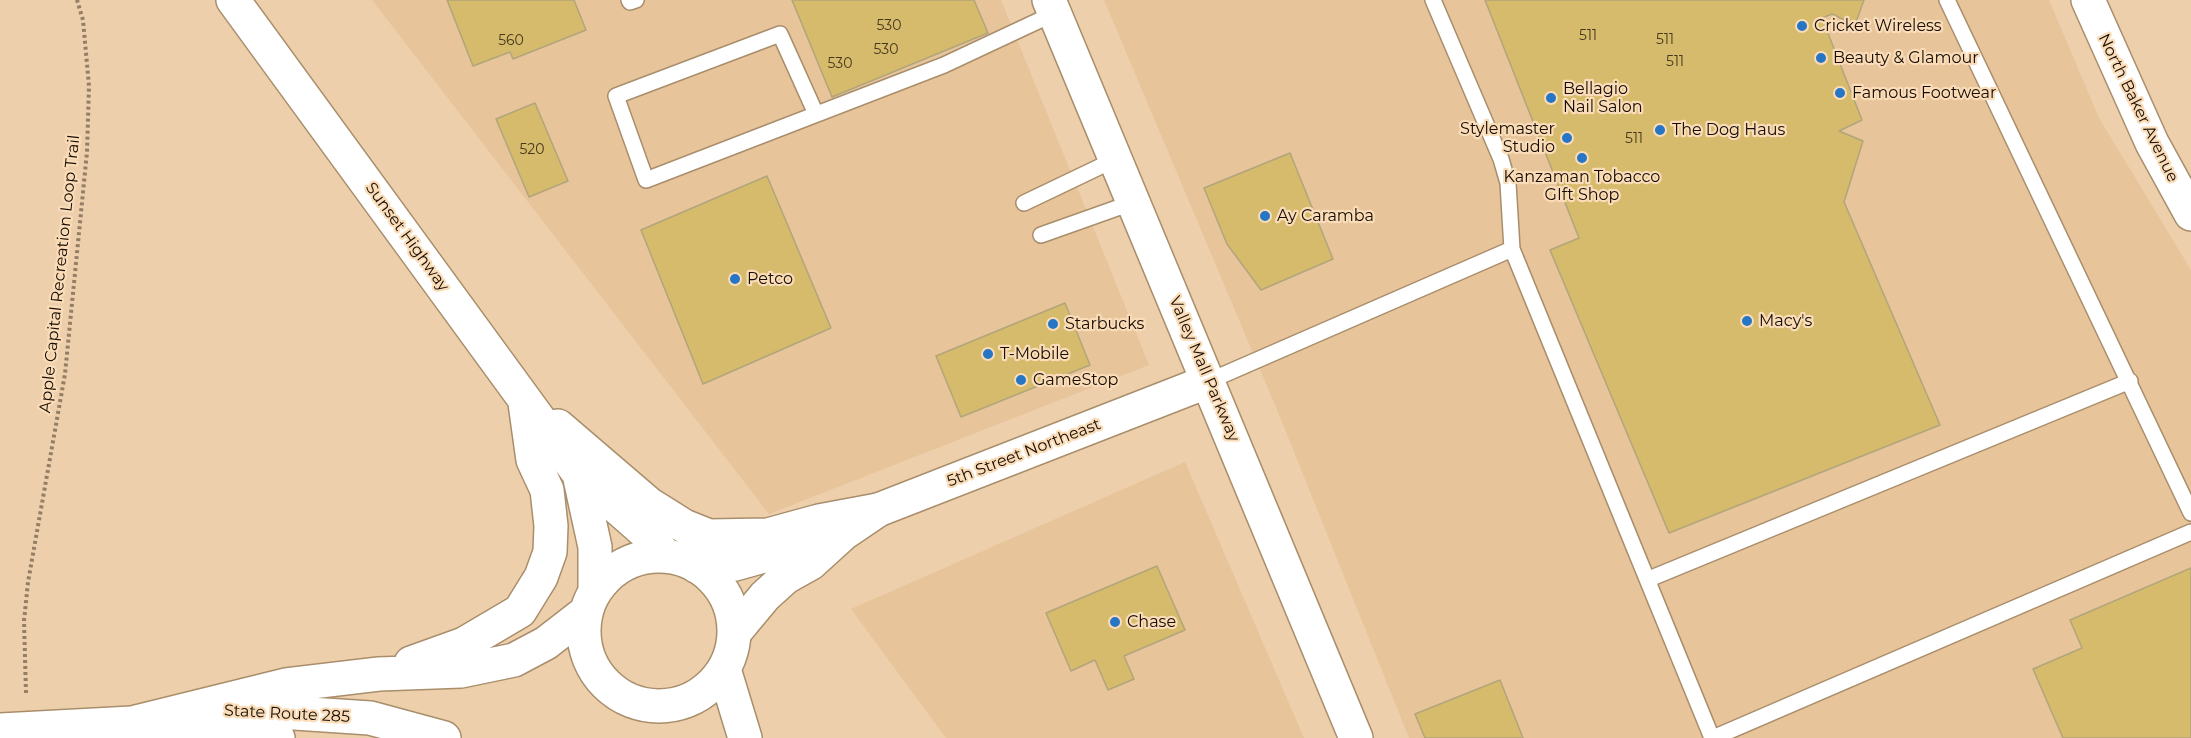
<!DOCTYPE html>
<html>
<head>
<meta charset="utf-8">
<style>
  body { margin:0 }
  canvas { display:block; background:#edcfab }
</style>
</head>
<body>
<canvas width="2191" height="738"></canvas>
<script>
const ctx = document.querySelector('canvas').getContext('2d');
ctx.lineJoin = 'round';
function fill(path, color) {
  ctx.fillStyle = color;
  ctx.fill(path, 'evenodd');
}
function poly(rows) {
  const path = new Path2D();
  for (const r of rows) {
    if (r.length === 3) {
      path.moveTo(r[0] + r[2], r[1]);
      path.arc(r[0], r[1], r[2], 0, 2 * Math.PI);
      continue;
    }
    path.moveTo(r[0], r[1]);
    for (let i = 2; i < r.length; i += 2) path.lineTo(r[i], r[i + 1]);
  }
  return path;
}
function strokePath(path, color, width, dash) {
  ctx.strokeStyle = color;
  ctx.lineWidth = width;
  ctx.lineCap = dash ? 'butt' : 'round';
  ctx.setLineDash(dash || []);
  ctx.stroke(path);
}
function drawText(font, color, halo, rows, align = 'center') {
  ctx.font = font + ' Montserrat,sans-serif';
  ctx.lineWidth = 4.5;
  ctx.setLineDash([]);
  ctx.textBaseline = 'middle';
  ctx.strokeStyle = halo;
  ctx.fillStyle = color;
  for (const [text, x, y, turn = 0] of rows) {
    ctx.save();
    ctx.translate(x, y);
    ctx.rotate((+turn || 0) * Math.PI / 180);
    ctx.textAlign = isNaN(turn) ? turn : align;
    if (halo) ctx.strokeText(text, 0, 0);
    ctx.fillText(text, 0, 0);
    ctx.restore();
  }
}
fill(poly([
  [372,0,1001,0,1149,365,769,514],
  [1104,0,2049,0,2099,118,2191,270,2191,738,1409,738,1280,417],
  [1185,462,1304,738,946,738,851,609]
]), '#e7c49a');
const building = poly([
  [447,0,574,0,586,30,513,59,510,52,473,66,447,0],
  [792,0,974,0,988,33,832,97,792,0],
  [1485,0,1864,0,1855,25,1832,14,1822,18,1862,120,1839,131,1863,141,1844,202,1940,425,1669,533,1550,250,1579,238,1485,0],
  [535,103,568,181,529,197,496,119,535,103],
  [1290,153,1333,259,1261,290,1227,244,1204,188,1290,153],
  [767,176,831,328,703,384,641,230,767,176],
  [1065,303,1090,365,961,417,936,356,1065,303],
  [1157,566,1185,630,1124,656,1134,679,1108,690,1095,660,1071,671,1046,613,1157,566],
  [2191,568,2191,738,2063,738,2033,669,2082,648,2070,620,2191,568],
  [1500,680,1523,738,1425,738,1415,714,1500,680]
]);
fill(building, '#d5bb6b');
strokePath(building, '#b2a57b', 1.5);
const service = poly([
  [629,0,630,2,636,0],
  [1433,0,1501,159,1508,183,1512,249,1712,738],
  [1947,0,2191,513],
  [816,114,780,34,616,96,646,180,944,65,1055,13],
  [1024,203,1116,159],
  [1041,235,1134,202],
  [1209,381,1512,249],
  [1649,579,2130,381],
  [1713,738,2191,532]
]);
const tertiary = poly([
  [2088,0,2152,143,2191,214]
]);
const primary = poly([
  [1049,0,1356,738],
  [696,566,735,564,828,538],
  [735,632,765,596,786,577,811,563,844,533,878,510,1209,381],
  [209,711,234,709,370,718,444,738],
  [184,729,278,738]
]);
const trunk = poly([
  [233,0,579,474,645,532,666,556],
  [558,426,649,504,684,526,709,536,768,535,819,521,878,510],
  [579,474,595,547,595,590],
  [659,631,75],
  [411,663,464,644,520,611,541,577,550,552,551,526,547,490,533,460,525,403],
  [724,669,745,738],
  [132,723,286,685,379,674,461,671,514,660,546,643,586,612],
  [136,724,196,738]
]);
strokePath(service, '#a98e6c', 18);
strokePath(tertiary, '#a98e6c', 36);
strokePath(primary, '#a98e6c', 36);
strokePath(trunk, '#a98e6c', 36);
strokePath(poly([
  [26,693,24,621,28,582,65,374,87,152,89,86,83,20,77,0]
]), '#947e65', 4, [3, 3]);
strokePath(service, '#fff', 15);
strokePath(tertiary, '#fff', 33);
strokePath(primary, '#fff', 33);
strokePath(trunk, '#fff', 33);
const primaryBridge = poly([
  [0,730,132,723]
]);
strokePath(primaryBridge, '#a98e6c', 36, []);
strokePath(primaryBridge, '#fff', 33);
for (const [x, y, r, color] of [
  [1802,26,6,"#2775c5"],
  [1821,58,6,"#2775c5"],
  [1840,93,6,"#2775c5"],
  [1551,98,6,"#2775c5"],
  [1660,130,6,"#2775c5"],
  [1567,138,6,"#2775c5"],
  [1582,158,6,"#2775c5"],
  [1265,216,6,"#2775c5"],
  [735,279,6,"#2775c5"],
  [1747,321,6,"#2775c5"],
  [1053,324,6,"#2775c5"],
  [988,354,6,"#2775c5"],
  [1021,380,6,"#2775c5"],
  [1115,622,6,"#2775c5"]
]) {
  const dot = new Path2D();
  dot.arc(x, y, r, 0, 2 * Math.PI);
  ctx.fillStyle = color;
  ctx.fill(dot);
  strokePath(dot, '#fadcb8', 2);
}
drawText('14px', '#46381c', null, [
  ["530",889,26],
  ["511",1588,36],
  ["511",1665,40],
  ["560",511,41],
  ["530",886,50],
  ["511",1675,62],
  ["530",840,64],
  ["511",1634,139],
  ["520",532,150]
]);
drawText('16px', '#160c02', '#fadcb8', [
  ["Cricket Wireless",1814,26],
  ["Beauty & Glamour",1833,58],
  ["Bellagio",1563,89],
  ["Nail Salon",1563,107],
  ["Famous Footwear",1852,93],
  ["Stylemaster",1555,129,"right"],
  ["Studio",1555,147,"right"],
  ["The Dog Haus",1672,130],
  ["Kanzaman Tobacco",1582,177,"center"],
  ["GIft Shop",1582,195,"center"],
  ["Ay Caramba",1277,216],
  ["Petco",747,279],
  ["Macy's",1759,321],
  ["Starbucks",1065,324],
  ["T-Mobile",1000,354],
  ["GameStop",1033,380],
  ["Chase",1127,622]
], 'left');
drawText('16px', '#160c02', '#fadcb8', [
  ["North Baker Avenue",2138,108,64],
  ["Sunset Highway",407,237,54],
  ["Apple Capital Recreation Loop Trail",60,274,-84],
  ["Valley Mall Parkway",1204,369,67],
  ["5th Street Northeast",1024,453,-21],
  ["State Route 285",287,714,3]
]);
</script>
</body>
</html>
